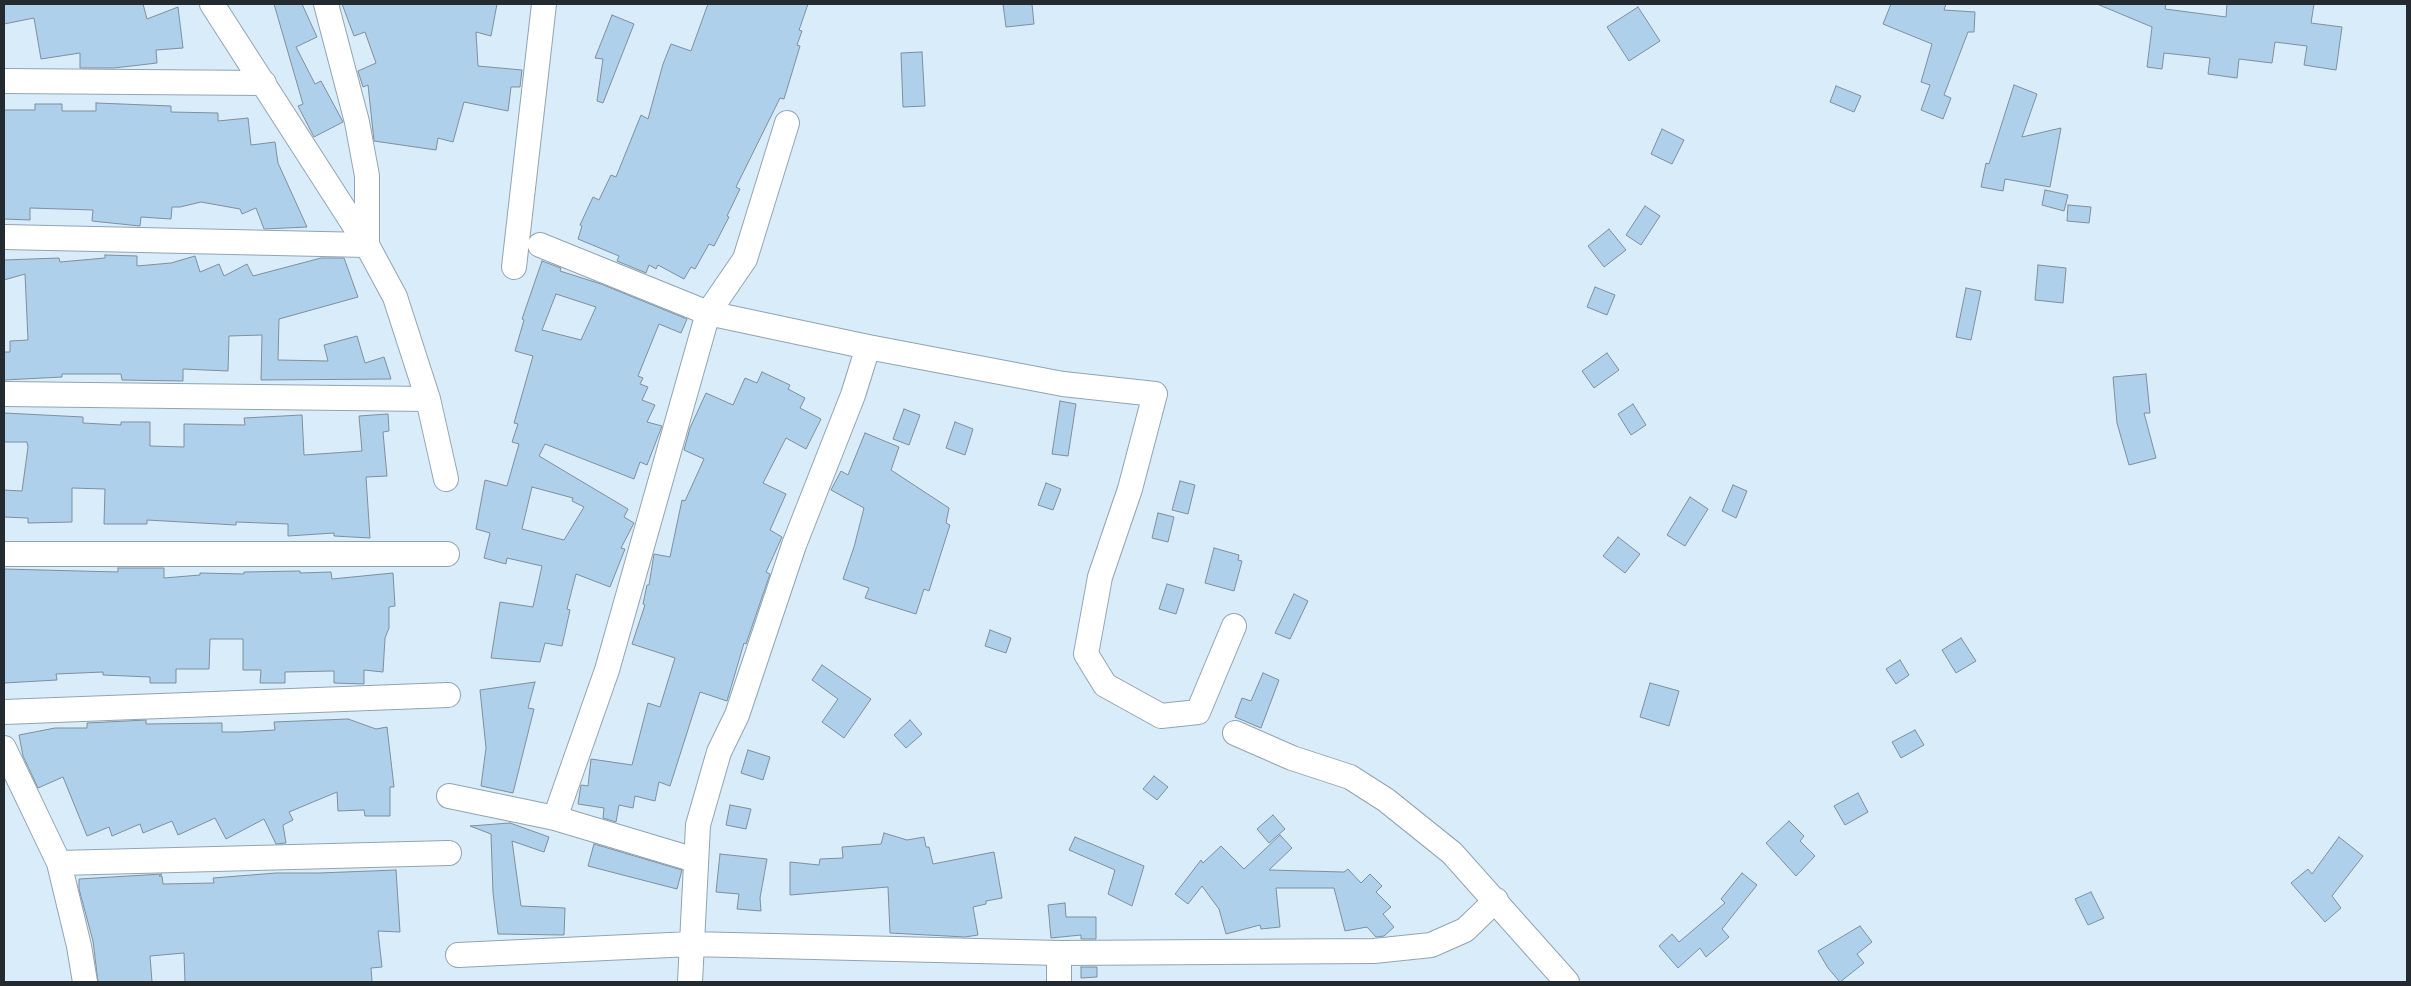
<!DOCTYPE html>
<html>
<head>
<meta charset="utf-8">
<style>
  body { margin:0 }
  #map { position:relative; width:2411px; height:986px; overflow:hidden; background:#d9ecfa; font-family:"DejaVu Sans",sans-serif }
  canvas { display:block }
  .frame { position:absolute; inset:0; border:5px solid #242b30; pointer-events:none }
</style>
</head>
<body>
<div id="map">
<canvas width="2411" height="986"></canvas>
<div class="frame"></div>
</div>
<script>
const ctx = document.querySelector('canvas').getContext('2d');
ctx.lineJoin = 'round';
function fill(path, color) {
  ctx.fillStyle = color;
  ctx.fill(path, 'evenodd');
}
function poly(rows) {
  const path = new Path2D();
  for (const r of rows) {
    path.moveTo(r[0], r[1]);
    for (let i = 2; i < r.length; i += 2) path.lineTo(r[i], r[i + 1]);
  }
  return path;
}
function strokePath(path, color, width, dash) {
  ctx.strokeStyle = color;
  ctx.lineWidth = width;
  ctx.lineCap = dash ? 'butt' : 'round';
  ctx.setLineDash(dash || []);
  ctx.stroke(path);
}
const building = poly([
  [4,4,143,4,147,19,178,7,183,48,156,50,157,63,114,68,80,68,80,53,41,59,34,18,4,24,4,4],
  [274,4,302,4,317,37,296,47,315,84,321,81,342,120,343,122,314,137,298,106,303,104,274,4],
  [342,4,497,4,491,36,476,32,478,66,522,70,520,87,511,87,508,111,464,102,453,142,438,138,436,150,374,141,368,85,363,87,358,71,376,63,365,32,354,36,342,4],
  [708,4,808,4,799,30,802,31,797,45,800,46,784,99,780,98,736,187,740,189,727,216,729,217,714,246,709,244,695,269,691,267,684,279,658,265,656,269,649,265,646,273,617,261,619,256,578,239,582,226,580,225,593,197,599,200,611,175,616,177,641,115,648,119,663,64,671,44,691,51,708,4],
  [1003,4,1032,4,1034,24,1006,27,1003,4],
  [1891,4,1946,4,1944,10,1975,12,1974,32,1968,32,1944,95,1951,98,1943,119,1921,110,1930,85,1921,82,1932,44,1883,24,1891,4],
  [2097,4,2166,4,2165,9,2226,17,2227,4,2314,4,2311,23,2342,27,2336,70,2304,65,2307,46,2275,42,2272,63,2239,59,2237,78,2208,74,2210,58,2164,53,2162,69,2147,67,2152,27,2097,4],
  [1638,7,1660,41,1629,61,1607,27,1638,7],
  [612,15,634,24,603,103,597,101,603,59,595,58,612,15],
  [922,52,925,106,903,107,901,53,922,52],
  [2014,85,2037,94,2022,137,2061,128,2050,187,2005,179,2003,191,1981,187,1986,163,1989,164,2014,85],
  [1836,86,1861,96,1854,112,1830,102,1836,86],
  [96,103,171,106,171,112,218,113,218,121,248,118,251,145,275,142,278,163,307,227,264,229,256,208,242,214,240,209,201,202,180,207,172,207,171,219,141,217,140,226,92,221,93,210,30,208,30,220,4,219,4,110,35,110,35,104,62,104,62,111,96,111,96,103],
  [1662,129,1684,140,1672,164,1651,154,1662,129],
  [2045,190,2068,195,2064,211,2042,205,2045,190],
  [2068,205,2091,207,2089,223,2067,221,2068,205],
  [1645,206,1660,216,1641,245,1626,235,1645,206],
  [1609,229,1626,250,1604,267,1588,246,1609,229],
  [105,255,137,256,137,266,171,263,195,256,200,272,219,264,224,276,247,264,253,276,321,258,344,258,358,297,279,319,278,360,328,361,324,345,357,336,365,363,384,357,391,379,261,380,262,335,229,336,228,371,183,369,183,381,122,380,121,374,62,374,62,377,4,380,4,352,10,352,10,341,28,340,25,274,4,280,4,260,59,258,60,262,105,258,105,255],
  [542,261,561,268,560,271,601,284,687,319,681,333,659,324,638,376,643,378,640,384,648,387,642,400,655,405,647,422,662,426,647,465,640,462,634,479,545,444,539,456,628,509,624,517,634,523,621,548,625,549,610,587,576,574,567,609,570,610,562,646,545,643,540,662,491,658,500,602,533,607,542,566,507,558,506,564,484,558,490,533,476,529,485,480,507,486,519,444,512,442,518,424,514,423,533,356,515,351,524,320,522,319,542,261],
  [556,294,596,307,581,340,542,330,556,294],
  [532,487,573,498,572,501,584,507,564,540,522,529,532,487],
  [2038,265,2066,268,2063,303,2035,300,2038,265],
  [1595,287,1615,295,1607,315,1587,307,1595,287],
  [1966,288,1981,291,1971,340,1956,337,1966,288],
  [1607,353,1619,370,1594,388,1582,371,1607,353],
  [762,372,790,385,788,389,805,398,800,408,821,419,806,449,786,438,763,483,786,494,770,530,782,537,766,572,770,574,746,644,744,643,727,701,700,692,670,786,659,782,655,801,635,796,633,808,619,805,616,822,603,818,604,808,578,804,581,785,588,786,591,759,632,765,648,703,660,707,675,658,632,644,645,605,643,604,647,585,649,585,654,554,670,557,682,500,685,501,704,459,684,450,690,428,706,393,733,405,745,378,757,383,762,372],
  [2146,374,2150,413,2144,413,2156,458,2129,465,2117,423,2113,377,2146,374],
  [1060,401,1076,404,1068,456,1052,454,1060,401],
  [1633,404,1646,425,1631,435,1618,414,1633,404],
  [904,409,920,415,909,445,893,439,904,409],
  [4,413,83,417,83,423,121,425,121,422,150,422,150,446,184,447,184,424,245,425,244,418,302,415,304,455,362,451,359,416,388,414,389,431,383,432,387,476,366,477,370,538,334,536,334,533,288,536,288,524,236,522,236,525,147,520,147,524,104,524,105,489,72,488,72,522,28,523,28,518,4,517,4,490,22,491,28,447,27,442,4,442,4,413],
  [955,422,973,429,965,455,946,448,955,422],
  [865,433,899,447,891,470,949,508,946,523,950,525,929,591,924,589,916,614,865,598,869,588,843,579,854,547,864,508,831,490,841,471,848,475,865,433],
  [1180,481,1195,485,1188,514,1172,510,1180,481],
  [1046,483,1061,489,1053,510,1038,505,1046,483],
  [1733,485,1747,491,1736,518,1722,511,1733,485],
  [1690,497,1708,509,1685,546,1667,535,1690,497],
  [1158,513,1174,517,1168,542,1152,538,1158,513],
  [1618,537,1640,554,1625,573,1603,556,1618,537],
  [1214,548,1239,555,1238,560,1242,561,1234,591,1205,583,1214,548],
  [118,568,164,568,164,578,200,575,200,573,244,574,244,572,300,571,300,573,331,572,332,579,393,573,395,606,389,607,389,628,385,638,383,672,364,670,364,684,334,683,334,671,285,672,285,683,260,683,261,670,243,670,243,639,210,639,209,669,176,669,176,683,150,683,150,677,103,675,103,672,56,674,57,680,4,683,4,569,118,572,118,568],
  [1167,584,1184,589,1176,614,1159,609,1167,584],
  [1294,594,1308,601,1290,639,1275,633,1294,594],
  [990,630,1011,638,1006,653,985,646,990,630],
  [1961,638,1976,661,1956,673,1942,650,1961,638],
  [1900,660,1909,675,1896,684,1886,669,1900,660],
  [822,665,871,699,844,738,822,722,838,699,812,680,822,665],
  [1263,673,1279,680,1261,728,1235,717,1242,698,1251,701,1263,673],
  [535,682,528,708,534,709,513,793,481,786,486,748,480,690,535,682],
  [1650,683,1679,691,1669,726,1640,717,1650,683],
  [348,719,376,729,387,727,394,787,390,787,390,816,365,816,364,810,338,811,337,792,289,812,293,820,283,825,286,843,276,844,264,819,226,839,215,818,178,835,172,821,143,833,140,824,112,836,109,827,87,836,63,777,38,788,23,756,19,735,55,728,87,728,87,723,146,720,146,724,222,723,222,732,239,732,275,730,274,722,348,719],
  [910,720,922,734,906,748,894,735,910,720],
  [1915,730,1924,745,1901,758,1892,742,1915,730],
  [748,750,770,757,763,780,741,773,748,750],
  [1154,776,1168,787,1157,800,1143,789,1154,776],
  [1858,793,1868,812,1845,825,1834,806,1858,793],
  [730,805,751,809,746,829,726,825,730,805],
  [1273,815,1285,829,1269,843,1257,829,1273,815],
  [1789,821,1804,836,1800,841,1815,856,1796,876,1766,843,1789,821],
  [510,823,549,837,544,852,512,841,521,906,565,908,564,935,498,934,493,893,491,834,470,826,510,823],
  [884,833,907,840,924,837,926,847,929,847,933,864,994,852,1002,898,986,901,986,904,973,907,978,935,965,937,890,933,888,887,790,895,790,862,819,865,820,859,843,858,842,847,881,844,884,833],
  [1280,835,1292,848,1269,870,1344,872,1348,869,1361,883,1370,874,1382,886,1376,892,1391,907,1383,914,1394,927,1384,936,1376,937,1367,927,1345,931,1334,888,1276,888,1280,927,1261,929,1260,925,1226,934,1219,909,1202,886,1188,904,1175,894,1201,860,1203,863,1221,846,1244,869,1280,835],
  [1075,837,1144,866,1132,906,1108,894,1115,870,1069,850,1075,837],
  [2339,837,2363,856,2332,896,2341,908,2325,922,2291,883,2308,869,2312,874,2339,837],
  [594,844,682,870,677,889,588,866,594,844],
  [720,854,767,859,760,898,761,911,737,909,739,894,716,892,720,854],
  [396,870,400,932,378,931,382,967,371,968,372,982,185,982,184,953,150,956,152,982,98,982,93,941,79,889,79,879,162,874,159,876,162,876,163,884,214,883,213,878,276,873,319,873,396,870],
  [1742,873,1757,885,1722,929,1729,937,1706,957,1700,948,1678,968,1659,946,1672,934,1679,942,1725,903,1721,899,1742,873],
  [2091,892,2104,918,2088,925,2075,899,2091,892],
  [1065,903,1066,917,1096,917,1096,939,1081,939,1081,935,1051,938,1048,905,1065,903],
  [1860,926,1872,942,1857,954,1864,963,1840,982,1828,968,1818,951,1860,926],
  [1081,967,1097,967,1097,977,1081,978,1081,967]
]);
fill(building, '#aed0ea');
strokePath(building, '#7e8f9c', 1);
const minor = poly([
  [212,4,367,245,395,297,428,399,446,479],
  [4,81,264,83],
  [4,237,367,245,367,176,357,122,326,4],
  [540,245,708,313,868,347,1063,384,1155,394,1130,489,1100,577,1086,654,1105,685,1161,716,1198,712,1234,626],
  [514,267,544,4],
  [4,394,428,399],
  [4,554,447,554],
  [4,712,448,695],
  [1235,733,1292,758,1350,777,1386,800,1452,853,1567,982],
  [4,748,59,863,79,946,85,982],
  [449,796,555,818,695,860],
  [555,818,607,670,708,313,745,259,787,123],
  [59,863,449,853],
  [1059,953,1059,982],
  [458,955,691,944,1059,953,1374,951,1431,945,1465,930,1496,900],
  [690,982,698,825,719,752,737,715,794,545,853,395,868,347]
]);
strokePath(minor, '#92a4b1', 26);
strokePath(minor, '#fff', 24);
</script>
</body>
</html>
